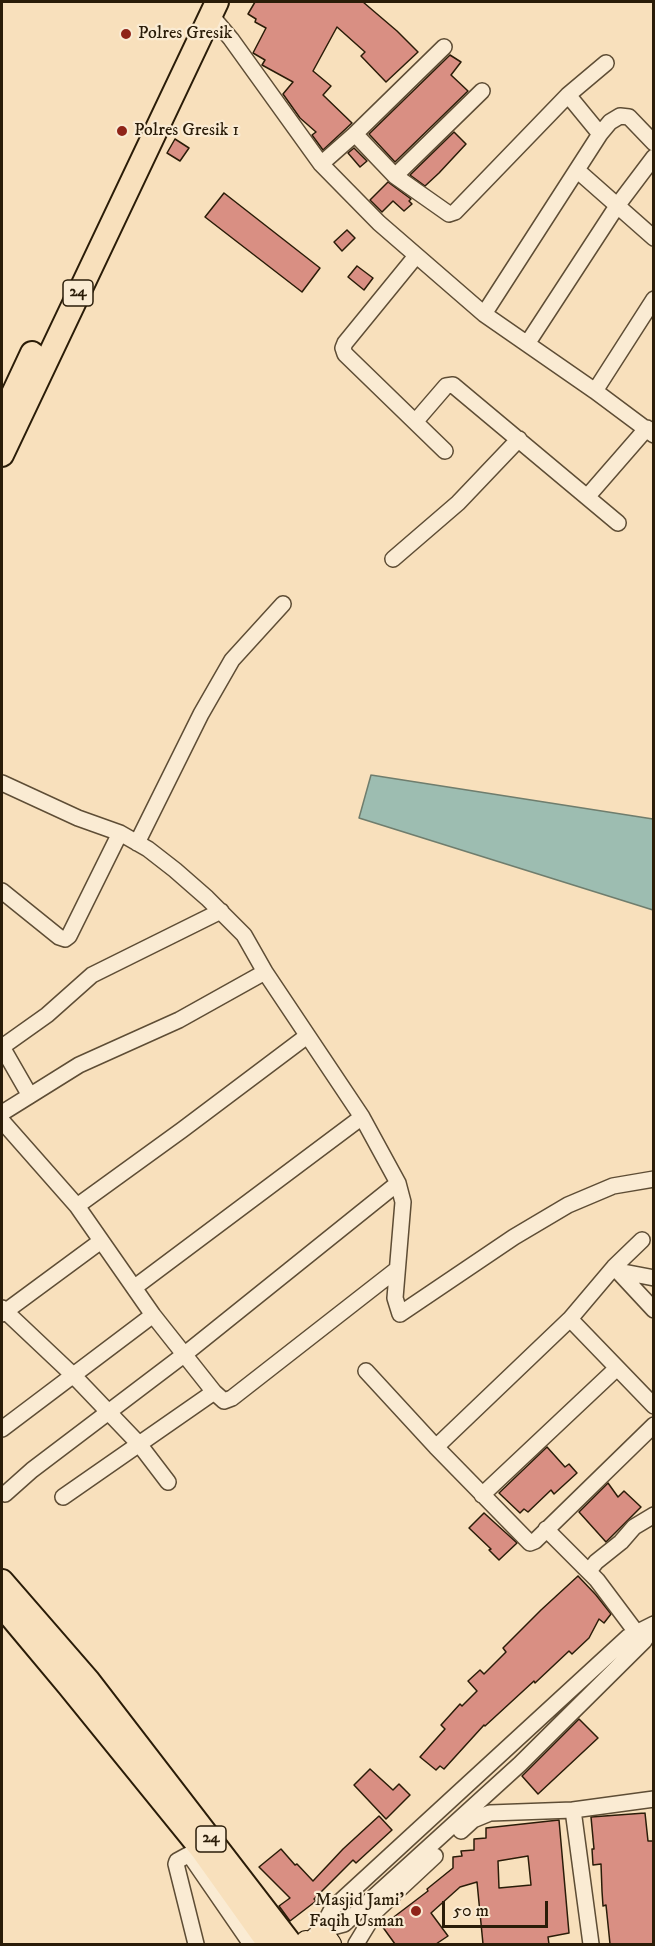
<!DOCTYPE html>
<html>
<head>
<meta charset="utf-8">
<style>
  body { margin:0 }
  #map { position:relative; width:655px; height:1946px; overflow:hidden; background:#f8e0bc; font-family:"IM FELL DW Pica",serif }
  canvas { display:block }
  .frame { position:absolute; inset:0; border:3px solid #2a1c08; pointer-events:none }
  .scale { position:absolute; left:442px; top:1901px; width:106px; height:27px; box-sizing:border-box; border:3px solid #2a1c08; border-top:0; padding-left:8px; font-size:18px; line-height:21px; white-space:nowrap; color:#2a1c08; -webkit-text-stroke:4px #faebd3; paint-order:stroke }
</style>
</head>
<body>
<div id="map">
<canvas width="655" height="1946"></canvas>
<div class="frame"></div>
<div class="scale">50 m</div>
</div>
<script>
const ctx = document.querySelector('canvas').getContext('2d');
ctx.lineJoin = 'round';
function fill(path, color) {
  ctx.fillStyle = color;
  ctx.fill(path, 'evenodd');
}
function poly(rows) {
  const path = new Path2D();
  for (const r of rows) {
    path.moveTo(r[0], r[1]);
    for (let i = 2; i < r.length; i += 2) path.lineTo(r[i], r[i + 1]);
  }
  return path;
}
function strokePath(path, color, width, dash) {
  ctx.strokeStyle = color;
  ctx.lineWidth = width;
  ctx.lineCap = dash ? 'butt' : 'round';
  ctx.setLineDash(dash || []);
  ctx.stroke(path);
}
function drawText(font, color, halo, rows, align = 'center') {
  ctx.font = font + ' "IM FELL DW Pica",serif';
  ctx.lineWidth = 4.5;
  ctx.setLineDash([]);
  ctx.textBaseline = 'middle';
  ctx.strokeStyle = halo;
  ctx.fillStyle = color;
  for (const [text, x, y, turn = 0] of rows) {
    ctx.save();
    ctx.translate(x, y);
    ctx.rotate((+turn || 0) * Math.PI / 180);
    ctx.textAlign = isNaN(turn) ? turn : align;
    if (halo) ctx.strokeText(text, 0, 0);
    ctx.fillText(text, 0, 0);
    ctx.restore();
  }
}
const water = poly([
  [371,775,653,819,653,910,359,818,371,775]
]);
fill(water, '#9dbdb1');
strokePath(water, '#6f7d6d', 1.5);
const building = poly([
  [255,2,363,2,397,31,418,52,386,82,361,56,365,52,337,27,313,71,331,86,323,95,352,123,323,150,312,135,316,132,300,118,283,94,293,82,262,65,265,60,253,53,266,28,255,22,256,19,248,14,255,2],
  [450,55,461,62,451,75,468,91,395,162,369,134,450,55],
  [454,132,466,144,439,173,425,186,410,175,454,132],
  [175,139,189,148,180,161,167,153,175,139],
  [354,148,367,161,360,167,348,153,354,148],
  [388,182,411,199,409,201,412,204,404,211,393,201,382,212,370,200,388,182],
  [224,193,320,268,302,292,205,217,224,193],
  [347,230,355,238,342,251,334,242,347,230],
  [357,266,373,278,364,290,348,277,357,266],
  [547,1447,565,1467,569,1464,577,1473,554,1494,551,1490,528,1512,524,1509,520,1513,499,1493,547,1447],
  [608,1483,618,1497,624,1491,641,1507,606,1542,579,1512,608,1483],
  [484,1513,517,1543,499,1560,489,1550,491,1549,469,1528,484,1513],
  [578,1576,596,1595,611,1614,604,1623,599,1619,589,1638,572,1654,569,1651,535,1683,534,1681,485,1726,484,1725,444,1769,440,1766,436,1770,420,1757,445,1729,441,1725,460,1704,462,1706,477,1691,468,1681,480,1670,484,1674,506,1652,503,1648,541,1610,578,1576],
  [579,1719,598,1738,538,1794,522,1776,579,1719],
  [370,1769,393,1790,399,1784,410,1795,386,1819,354,1785,370,1769],
  [645,1813,648,1841,654,1841,654,1944,610,1944,606,1905,603,1906,602,1891,601,1864,593,1865,592,1849,594,1849,591,1817,645,1813],
  [379,1816,392,1830,356,1863,353,1860,314,1899,316,1901,290,1921,279,1906,290,1898,259,1867,281,1849,295,1865,297,1864,313,1881,343,1849,379,1816],
  [559,1820,569,1933,548,1937,549,1944,483,1944,477,1882,460,1887,431,1913,448,1936,436,1944,395,1944,382,1926,428,1891,427,1889,453,1868,453,1857,462,1856,461,1851,474,1850,474,1839,486,1838,486,1828,559,1820],
  [528,1856,531,1885,499,1888,498,1861,528,1856]
]);
fill(building, '#d98f83');
strokePath(building, '#2a1c08', 1.5);
const minor = poly([
  [210,14,231,39,321,164,379,223,484,314,595,391,654,435],
  [568,95,600,134],
  [355,134,395,176,449,214,455,212,568,95,606,63],
  [321,164,355,134,444,47],
  [578,171,654,238],
  [395,176,482,91],
  [416,256,345,343,343,348,345,354,445,451],
  [484,314,600,134,610,122,620,116,629,117,654,143],
  [527,344,617,206,654,157],
  [595,391,654,299],
  [415,422,446,386,453,385,618,523],
  [587,497,647,428],
  [393,559,458,503,519,439],
  [2,783,78,818,120,833,148,849,175,870,207,898,244,935,265,972,362,1117,398,1183,403,1202,395,1298,400,1314,514,1237,568,1205,613,1186,654,1179],
  [137,843,201,714,232,660,283,604],
  [2,891,59,937,65,939,69,936,120,833],
  [29,1094,2,1047,47,1015,92,975,221,911],
  [2,1113,79,1065,179,1020,265,972],
  [2,1121,77,1206,153,1315,214,1392,63,1497],
  [77,1206,182,1130,307,1036],
  [614,1267,654,1310],
  [618,1271,654,1278],
  [135,1287,362,1117],
  [2,1308,73,1375,139,1444,168,1482],
  [2,1314,101,1241],
  [570,1319,654,1406],
  [366,1371,436,1447,530,1543,535,1541,654,1425],
  [214,1392,224,1401,232,1398,396,1270],
  [2,1429,153,1315],
  [436,1447,570,1319,614,1267,642,1240],
  [5,1494,32,1470,185,1354,398,1183],
  [482,1495,617,1368],
  [546,1529,597,1580,642,1640],
  [589,1571,596,1562,621,1542,634,1527,654,1515],
  [461,1831,473,1820,490,1813,573,1810],
  [321,1930,332,1909,628,1637,654,1624],
  [313,1937,321,1930,344,1924,520,1764,644,1641,654,1625],
  [196,1944,176,1864,177,1861,188,1855,191,1857,251,1944],
  [356,1944,376,1911,435,1856],
  [591,1944,573,1810,654,1799]
]);
const major = poly([
  [321,1930,331,1944],
  [306,1941,309,1944]
]);
const highway = poly([
  [2,417,32,353],
  [2,455,217,2],
  [2,1581,88,1680,291,1944],
  [2,1606,68,1685,202,1850,269,1944]
]);
strokePath(minor, '#5e4d35', 18);
strokePath(major, '#2a1c08', 22);
strokePath(highway, '#2a1c08', 26);
strokePath(minor, '#faebd3', 15);
strokePath(major, '#f8e0bc', 20);
strokePath(highway, '#f8e0bc', 22);
for (const [x, y, r, color] of [
  [126,34,6,"#8f2418"],
  [122,131,6,"#8f2418"],
  [416,1911,6,"#8f2418"]
]) {
  const dot = new Path2D();
  dot.arc(x, y, r, 0, 2 * Math.PI);
  ctx.fillStyle = color;
  ctx.fill(dot);
  strokePath(dot, '#faebd3', 2);
}
for (const [x, y, w] of [
  [78,293,30],
  [211,1839,30]
]) {
  const box = new Path2D();
  box.roundRect(x - w / 2, y - 13, w, 26, 4.5);
  ctx.fillStyle = '#faebd3';
  ctx.fill(box);
  strokePath(box, '#2a1c08', 1.5);
}
drawText('bold 16px', '#2a1c08', null, [
  ["24",78,293],
  ["24",211,1839]
]);
drawText('18px', '#2a1c08', '#faebd3', [
  ["Polres Gresik",138,34],
  ["Polres Gresik 1",134,131],
  ["Masjid Jami'",404,1901,"right"],
  ["Faqih Usman",404,1922,"right"]
], 'left');
</script>
</body>
</html>
